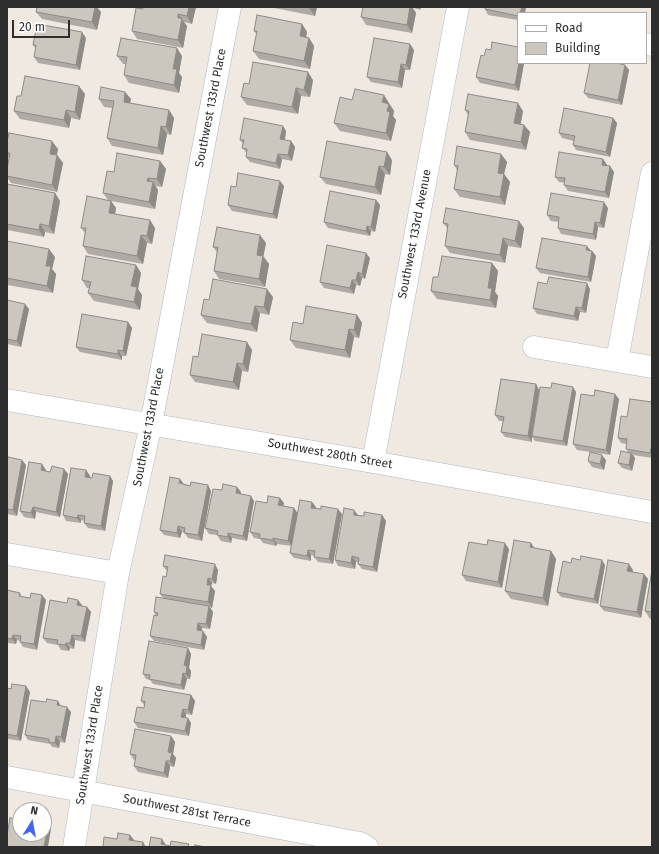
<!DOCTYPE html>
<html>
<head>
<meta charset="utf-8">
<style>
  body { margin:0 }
  #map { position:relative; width:659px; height:854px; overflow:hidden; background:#efe9e1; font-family:"Fira Sans",sans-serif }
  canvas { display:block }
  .frame { position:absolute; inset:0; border:8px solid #2e2e2e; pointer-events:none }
  .legend { position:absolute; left:517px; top:12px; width:130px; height:52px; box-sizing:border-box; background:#fff; border:1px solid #ababab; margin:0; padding:5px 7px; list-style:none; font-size:12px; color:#2e2e2e }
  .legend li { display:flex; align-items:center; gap:8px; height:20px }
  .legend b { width:20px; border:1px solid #ababab }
  .north { position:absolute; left:12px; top:802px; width:40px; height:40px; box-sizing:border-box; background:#fff; border:1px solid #ababab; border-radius:50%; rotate:11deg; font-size:11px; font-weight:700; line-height:16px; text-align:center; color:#2e2e2e }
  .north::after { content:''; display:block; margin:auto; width:14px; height:18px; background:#4264fb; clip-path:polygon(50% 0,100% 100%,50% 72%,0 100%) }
  .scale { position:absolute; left:12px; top:20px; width:58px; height:18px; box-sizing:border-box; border:2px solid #2e2e2e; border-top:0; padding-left:5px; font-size:12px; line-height:14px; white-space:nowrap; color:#2e2e2e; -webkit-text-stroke:3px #fff; paint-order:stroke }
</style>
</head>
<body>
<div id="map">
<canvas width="659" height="854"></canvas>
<div class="frame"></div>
<ul class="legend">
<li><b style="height:5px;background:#fff"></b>Road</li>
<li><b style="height:11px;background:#cbc7bf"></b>Building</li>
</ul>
<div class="north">N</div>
<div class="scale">20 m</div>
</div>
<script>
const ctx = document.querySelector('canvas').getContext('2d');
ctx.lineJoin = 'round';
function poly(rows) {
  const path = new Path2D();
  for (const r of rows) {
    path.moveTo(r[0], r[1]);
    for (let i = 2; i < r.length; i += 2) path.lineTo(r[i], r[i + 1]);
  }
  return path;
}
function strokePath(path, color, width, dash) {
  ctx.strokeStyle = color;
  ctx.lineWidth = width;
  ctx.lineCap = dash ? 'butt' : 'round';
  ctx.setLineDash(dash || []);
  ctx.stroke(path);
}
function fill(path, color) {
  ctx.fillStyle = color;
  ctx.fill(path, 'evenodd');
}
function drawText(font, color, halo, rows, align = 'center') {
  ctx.font = font + ' "Fira Sans",sans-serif';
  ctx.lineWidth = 3;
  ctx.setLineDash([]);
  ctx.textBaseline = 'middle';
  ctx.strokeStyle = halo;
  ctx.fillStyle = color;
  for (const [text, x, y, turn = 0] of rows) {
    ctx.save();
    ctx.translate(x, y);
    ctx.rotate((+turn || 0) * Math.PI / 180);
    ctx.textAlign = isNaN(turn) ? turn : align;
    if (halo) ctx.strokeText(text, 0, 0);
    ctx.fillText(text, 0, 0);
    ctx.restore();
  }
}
const minor = poly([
  [646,44,652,45],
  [534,347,652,367],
  [617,360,652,173],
  [7,400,373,462,652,512],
  [373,462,458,7],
  [7,554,118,573],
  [7,777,360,843,367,847],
  [74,847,118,573,151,424,230,7]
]);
strokePath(minor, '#b4b7c1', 23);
strokePath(minor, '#fff', 22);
fill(poly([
  [196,7,192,24,184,22,187,26,183,48,137,39,132,31,143,9],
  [269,7,317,7,315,16],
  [363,7,421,7,421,10,413,8,416,13,412,33,366,25,361,17],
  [485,7,526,7,525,13,518,13,518,20,488,15,485,9],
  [36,12,101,12,97,30,42,19],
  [302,24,307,32,306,37,309,38,314,46,310,69,259,59,253,51,257,35,254,31],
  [86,38,80,70,38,63,34,57,36,49,33,45],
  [414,50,410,70,405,70,402,88,371,82,367,77],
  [491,50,518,63,524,63,519,91,480,83,476,77,484,56],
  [117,56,182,56,179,73,182,77,179,93,129,83,124,75,126,64,123,64],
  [625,65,629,70,622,105,588,98,584,93],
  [313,80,310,97,301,96,298,114,247,105,241,97,249,84],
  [125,92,131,99,130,103,169,110,174,118,171,135,167,134,163,155,112,146,107,138,112,108,104,107,99,99],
  [85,94,80,120,71,118,69,128,20,119,14,111,21,96],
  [352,100,389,103,389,104,394,111,393,116,396,120,391,141,340,131,334,123],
  [465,110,523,111,521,124,524,125,530,132,526,150,470,140,465,132,468,115],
  [613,118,617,123,610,157,576,150,573,145,574,141,562,138,559,133],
  [283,126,286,131,285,140,291,141,295,147,292,161,282,159,280,169,250,162,246,157,247,153,242,148,243,144,240,140],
  [7,142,58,149,57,155,63,163,57,192,11,183,7,177,7,169,9,158,7,155],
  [501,154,507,162,504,174,510,182,505,205,460,197,454,189,457,170,454,165],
  [603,159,607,165,607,166,614,172,609,198,568,191,564,185,565,183,559,182,555,177],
  [392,160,390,175,385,174,381,195,326,184,320,177],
  [160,161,166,169,162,187,155,186,158,190,155,209,111,201,116,208,115,214,155,228,152,244,147,243,143,264,88,254,83,246,85,233,81,228,108,200,103,193,114,172],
  [7,184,55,193,60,201,54,234,45,232,44,237,7,230],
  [284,186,277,219,232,211,228,205,236,187],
  [376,200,380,205,375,232,371,231,370,236,328,228,324,222],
  [608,208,604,228,598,227,596,240,561,234,558,228,559,222,551,221,547,215],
  [443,223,524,228,521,248,508,246,505,263,450,253,445,246,448,229],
  [7,241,55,257,52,269,56,274,53,293,7,285],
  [266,243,263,256,269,264,265,287,219,279,214,271,217,252,213,247],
  [591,251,592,251,596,256,591,282,540,273,536,268],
  [370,258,365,279,362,278,360,286,356,285,354,294,324,288,320,282],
  [492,263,498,271,495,292,498,296,496,308,437,299,431,291,438,277],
  [136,265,141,273,138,289,142,295,140,310,94,301,88,293,89,288,87,288,82,280],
  [547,284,590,289,586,313,580,312,578,321,537,314,533,308],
  [273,297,269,315,260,313,257,332,207,323,201,315,209,300],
  [7,300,29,309,21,347,7,344],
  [357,315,362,323,359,338,354,337,350,358,296,348,290,340,303,324],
  [128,322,132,328,126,356,122,356,122,360,80,352,76,347],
  [252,350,248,372,242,371,239,390,195,382,190,375,198,357],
  [536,384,539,390,576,392,567,446,535,441,532,437,532,442,505,437,501,432,503,421,499,421,495,415],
  [594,396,619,399,610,455,577,450,573,444],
  [652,402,652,458,633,455,635,458,632,471,622,468,618,463,628,452,626,449,626,444,621,443,618,438,627,417],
  [606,460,604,470,592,467,588,461],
  [7,462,26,465,17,516,7,514],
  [64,469,68,474,60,517,36,512,35,519,24,517,20,511,46,470,46,471,50,472],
  [86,470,90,476,90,477,92,478,110,476,113,481,105,531,88,528,84,523,84,521,81,520,81,523,66,521,63,515],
  [184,484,211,491,202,541,188,538,184,532,182,532,180,538,164,535,160,530],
  [222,490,241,492,241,494,254,501,247,541,232,538,231,543,221,541,217,535,209,534,205,528],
  [267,503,284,503,283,506,294,508,297,513,316,507,316,508,342,514,333,564,318,562,314,557,315,556,311,555,311,561,294,558,290,553,291,546,277,544,276,546,263,543,260,539,254,538,250,532],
  [358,515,364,516,382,515,386,521,377,572,362,569,358,564,358,562,356,562,355,569,338,566,335,560],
  [531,543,534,548,551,551,556,559,548,606,511,599,505,591],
  [487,545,509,549,502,588,466,581,462,575],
  [571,563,605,565,598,604,561,597,557,592],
  [163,566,218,570,216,584,212,583,211,586,215,591,212,608,210,607,213,612,210,629,202,628,202,631,203,631,207,637,204,650,154,641,150,636,156,616,154,612,163,598,160,594,166,577,167,571],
  [633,570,632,572,648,579,641,618,604,611,600,606],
  [652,570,652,619,650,619,645,611],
  [7,590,20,593,22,597,46,600,37,650,23,647,20,642,20,641,17,640,16,644,7,643],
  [67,603,82,605,82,606,87,607,91,612,85,642,75,640,74,649,70,648,69,651,61,650,58,645,47,643,43,638],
  [188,648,191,654,189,668,191,671,190,679,187,679,184,690,153,684,150,680,146,679,143,674],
  [7,685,8,687,8,688,30,692,21,741,8,739,7,738],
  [191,695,195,701,192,715,186,714,186,717,191,723,189,736,138,728,134,722,144,708,144,705,141,701],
  [58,701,61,706,71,712,65,743,60,742,59,748,52,747,50,744,28,740,25,735,46,702],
  [171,736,175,742,173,754,176,758,174,767,170,766,168,778,138,772,134,766,135,760,134,760,130,754]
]), '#afaba4');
fill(poly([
  [95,7,97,7,101,12,97,30,92,22],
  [189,7,196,7,192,24,187,16],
  [310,7,317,7,315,16,309,8],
  [408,7,412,7,416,13,412,33,407,25],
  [522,7,526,7,525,13,520,13],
  [178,14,187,26,183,48,178,40],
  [302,24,307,32,305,44,300,36],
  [82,32,86,38,80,70,76,65],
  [309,38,314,46,310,69,304,61],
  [410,44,414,50,410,70,406,65],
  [177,48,182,56,179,73,182,77,179,93,174,85,173,69],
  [519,63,524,63,519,91,515,85],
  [401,64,405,70,402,88,398,82],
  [625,65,629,70,622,105,618,100],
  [308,72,313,80,310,97,304,90],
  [79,86,85,94,80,120,75,112],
  [296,88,301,96,298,114,292,107],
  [125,92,131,99,129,110,124,102],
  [384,95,394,111,393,116,396,120,391,141,386,133,382,102],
  [518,103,523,111,519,131,514,123],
  [66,110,71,118,69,128,64,120],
  [169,110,174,118,171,135,166,127],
  [613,118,617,123,610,157,606,152],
  [524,125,530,132,526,150,521,142],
  [161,126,167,134,163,155,158,148],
  [283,126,286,131,284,144,280,139],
  [52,141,58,149,55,162,50,154],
  [291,141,295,147,292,161,288,155],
  [387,152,392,160,390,175,384,167],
  [278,154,282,159,280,169,276,163],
  [501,154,507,162,504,174,510,182,505,205,500,197,498,173],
  [57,155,63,163,57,192,52,185],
  [603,159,607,165,606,170,602,165],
  [160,161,166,169,162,187,157,179],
  [379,166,385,174,381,195,375,187],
  [610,166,614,172,609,198,605,192],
  [148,178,152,184,153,182,158,190,155,209,149,202,147,181],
  [280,181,284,186,277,219,273,214],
  [55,193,60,201,54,234,49,226],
  [376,200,380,205,375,232,371,227],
  [111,201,116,208,114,221,109,213],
  [604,202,608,208,604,228,600,223],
  [150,220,155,228,152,244,147,236],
  [519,221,524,228,521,248,515,241],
  [595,222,598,227,596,240,593,234],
  [40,224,45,232,44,237,39,230],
  [367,226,371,231,370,236,366,231],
  [141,235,147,243,143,264,137,256],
  [260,235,266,243,263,259,263,256,269,264,265,287,259,279,257,255],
  [503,238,508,246,505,263,500,255],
  [587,246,591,251,586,250],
  [49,249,55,257,52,269,56,274,53,293,47,286,46,266],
  [592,251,596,256,591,282,588,277],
  [366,253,370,258,365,279,362,274],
  [492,263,498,271,495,292,498,296,496,308,490,300,488,288],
  [136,265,141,273,138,289,142,295,140,310,134,302,131,286],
  [358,272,362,278,360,286,356,280],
  [352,280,356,285,354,294,350,288],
  [587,283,590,289,586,313,582,308],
  [267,289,273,297,269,315,264,307],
  [25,304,29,309,21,347,17,341],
  [255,306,260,313,257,332,251,324],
  [576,307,580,312,578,321,574,316],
  [357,315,362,323,359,338,354,330],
  [128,322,132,328,126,356,123,351],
  [349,329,354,337,350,358,345,350],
  [247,342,252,350,248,372,243,364],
  [118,350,122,356,122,360,118,354],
  [237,363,242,371,239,390,233,382],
  [536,384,539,390,532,436,532,442,528,436],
  [573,387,576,392,567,446,563,441],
  [615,394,619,399,610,455,606,450],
  [652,444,652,455,650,453],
  [631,453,635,458,632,471,629,465],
  [602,455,606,460,604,470,600,464],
  [22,460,26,465,17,516,13,510],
  [42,464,46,470,45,476,41,470],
  [64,469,68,474,60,517,56,512],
  [86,470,90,476,89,482,85,477],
  [110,476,113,481,105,531,101,526],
  [180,479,184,484,179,483],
  [208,485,211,491,202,541,198,535],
  [237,487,241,492,240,498,236,493],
  [251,496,254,501,247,541,243,536],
  [280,498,284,503,282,511,278,505],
  [312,502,316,507,315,513,311,508],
  [33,507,36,512,35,519,31,513],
  [294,508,298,514,292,546,288,541],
  [338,509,342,514,333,564,329,559],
  [354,510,358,515,357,520,354,515],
  [78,515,81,520,81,523,77,518],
  [382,515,386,521,377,572,373,567],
  [178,526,182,532,180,538,177,533],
  [228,533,232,538,231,543,228,537],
  [273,538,277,544,276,546,273,540],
  [505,543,509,549,502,588,498,582],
  [531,543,536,551,530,547],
  [308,550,311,555,311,561,307,556],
  [551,551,556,559,548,606,543,598],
  [352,556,356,562,355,569,351,563],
  [602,560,605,565,598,604,594,599],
  [215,564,218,570,216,584,212,579],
  [629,564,633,570,631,577,627,571],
  [644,574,648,579,641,618,637,612],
  [208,578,212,583,211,586,215,591,212,608,208,602,207,585],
  [42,595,46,600,37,650,34,644],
  [78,600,82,605,81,610,77,605],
  [209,606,213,612,210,629,206,624],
  [87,607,91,612,85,642,81,636],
  [198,623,202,628,201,635,197,630],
  [203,631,207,637,204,650,201,645],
  [13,635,17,640,16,644,12,639],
  [72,635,75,640,74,649,70,643],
  [66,643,70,648,69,651,65,645],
  [188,648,191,654,189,668,191,671,190,679,186,674,184,665],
  [183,673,187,679,184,690,181,685],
  [26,686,30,692,21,741,17,736],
  [191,695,195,701,192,715,188,710],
  [58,701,61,707,57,705],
  [67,707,71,712,65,743,61,737],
  [183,709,186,714,185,722,181,717],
  [188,718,191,723,189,736,185,731],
  [56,736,60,742,59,748,55,743],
  [171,736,175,742,173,754,176,758,174,767,170,761,168,752],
  [166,761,170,766,168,778,164,773],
  [48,824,51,829,48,847,44,847],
  [130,835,134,840,133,845,129,840],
  [162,839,166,845,161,844],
  [143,842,146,847,142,847]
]), '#8e8b86');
const building = poly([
  [37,7,95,7,92,22,36,12,37,7],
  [143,7,189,7,187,16,178,14,178,18,182,18,178,40,132,31,136,8,143,9,143,7],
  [363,7,410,7,407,25,361,17,363,7],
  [485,7,522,7,520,13,518,13,518,16,485,9,485,7],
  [257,15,302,24,300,36,309,38,304,61,253,51,257,31,254,31,257,15],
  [37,24,82,32,76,65,34,57,36,45,33,45,37,24],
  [121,38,177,48,173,69,177,69,174,85,124,75,127,57,117,56,121,38],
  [374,38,410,44,406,65,401,64,398,82,367,77,374,38],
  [492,42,518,47,518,63,519,63,515,85,476,77,481,55,484,56,486,49,491,50,492,42],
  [253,62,308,72,304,90,296,88,292,107,241,97,244,83,249,84,253,62],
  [590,63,616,63,625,65,618,100,584,93,590,63],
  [25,76,79,86,75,112,66,110,64,120,14,111,17,96,21,96,25,76],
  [101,87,125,92,124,102,169,110,166,127,161,126,158,148,107,138,114,101,99,99,101,87],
  [355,89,384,95,382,102,389,104,387,111,390,112,386,133,334,123,340,97,352,100,355,89],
  [468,94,518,103,514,123,524,125,521,142,465,132,469,111,465,110,468,94],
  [564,108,613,118,606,152,573,145,575,136,559,133,564,108],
  [244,118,283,126,280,139,291,141,288,155,278,154,276,163,246,157,247,149,242,148,244,140,240,140,244,118],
  [9,133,52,141,50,154,57,155,52,185,7,176,7,169,10,153,7,153,7,142,9,133],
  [327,141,387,152,384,167,379,166,375,187,320,177,327,141],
  [457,146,501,154,498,173,504,174,500,197,454,189,458,166,454,165,457,146],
  [559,152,603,159,602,165,610,166,605,192,564,185,565,178,555,177,559,152],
  [117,153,160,161,157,179,148,178,147,181,153,182,149,202,103,193,107,171,114,172,117,153],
  [238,173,280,181,273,214,228,205,231,186,236,187,238,173],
  [7,184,55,193,49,226,40,224,39,230,7,224,7,184],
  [330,191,376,200,371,227,367,226,366,231,324,222,330,191],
  [551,193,604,202,600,223,595,222,593,234,558,228,559,217,547,215,551,193],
  [87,196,111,201,109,213,150,220,147,236,141,235,137,256,83,246,86,228,81,228,87,196],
  [446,208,519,221,515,241,503,238,500,255,445,246,448,224,443,223,446,208],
  [217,227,260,235,257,255,263,256,259,279,214,271,218,247,213,247,217,227],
  [542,238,587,246,586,250,592,251,588,277,536,268,542,238],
  [7,241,49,249,46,266,51,266,47,286,7,278,7,241],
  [327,245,366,253,362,274,358,272,356,280,352,280,350,288,320,282,327,245],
  [86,256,136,265,131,286,137,287,134,302,88,293,91,282,82,280,86,256],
  [442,256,492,263,488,288,492,288,490,300,431,291,433,277,438,277,442,256],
  [549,277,587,283,582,308,576,307,574,316,533,308,538,282,547,284,549,277],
  [213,279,267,289,264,307,255,306,251,324,201,315,204,299,209,300,213,279],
  [7,300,25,304,17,341,7,339,7,300],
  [306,306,357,315,354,330,349,329,345,350,290,340,293,322,303,324,306,306],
  [82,314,128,322,123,351,118,350,118,354,76,347,82,314],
  [202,334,247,342,243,364,237,363,233,382,190,375,193,356,198,357,202,334],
  [501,379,536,384,528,436,501,432,504,417,495,415,501,379],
  [552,383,573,387,563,441,532,436,540,387,551,388,552,383],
  [595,390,615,394,606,450,573,444,581,394,594,396,595,390],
  [630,399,652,402,652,444,650,453,626,449,627,439,618,438,621,416,627,417,630,399],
  [621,451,631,453,629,465,618,463,621,451],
  [590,452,602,455,600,464,588,461,590,452],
  [8,457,22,460,13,510,7,509,7,462,8,457],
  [29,462,42,464,41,470,50,472,52,466,64,469,56,512,33,507,31,513,20,511,29,462],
  [71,468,86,470,85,477,92,478,93,473,110,476,101,526,84,523,85,516,78,515,77,518,63,515,71,468],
  [170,477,180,479,179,483,190,486,191,482,208,485,198,535,184,533,185,528,178,526,177,533,160,530,170,477],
  [223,484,237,487,236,493,251,496,243,536,228,533,228,537,217,535,218,531,205,528,213,489,222,490,223,484],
  [268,496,280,498,278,505,294,508,288,541,273,538,273,540,259,538,260,534,250,532,256,501,267,503,268,496],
  [300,500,312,502,311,508,321,509,321,506,338,509,329,559,314,557,315,551,308,550,307,556,290,553,300,500],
  [344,508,354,510,354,515,364,516,364,512,382,515,373,567,358,564,359,558,352,556,351,563,335,560,344,508],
  [488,540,505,543,498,582,462,575,469,542,487,545,488,540],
  [514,540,531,543,530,547,551,551,543,598,505,591,514,540],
  [165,555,215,564,212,579,208,578,207,585,211,585,208,602,160,594,163,576,166,577,168,567,163,566,165,555],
  [581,556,602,560,594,599,557,592,563,561,571,563,572,558,580,560,581,556],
  [608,560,629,564,627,571,644,574,637,612,600,606,608,560],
  [652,570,652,612,645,611,652,570],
  [7,590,20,593,19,596,30,598,31,593,42,595,34,644,20,642,21,636,13,635,12,639,7,638,7,590],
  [156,597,209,606,206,624,198,623,197,630,203,631,201,645,150,636,154,615,157,616,158,613,154,612,156,597],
  [68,598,78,600,77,605,87,607,81,636,72,635,70,643,66,643,65,645,57,644,58,640,43,638,50,600,67,603,68,598],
  [149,641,188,648,184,665,187,666,186,674,183,673,181,685,149,679,150,675,143,674,149,641],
  [12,684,26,686,17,736,7,734,7,688,11,689,12,684],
  [144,687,191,695,188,710,183,709,181,717,188,718,185,731,134,722,137,707,144,708,145,701,141,701,144,687],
  [47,699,58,701,57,705,67,707,61,737,56,736,55,743,49,742,49,739,25,735,31,700,46,702,47,699],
  [135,729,171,736,168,752,172,753,170,761,166,761,164,773,134,766,136,755,130,754,135,729],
  [10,818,20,819,20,834,44,834,44,823,48,824,44,847,7,847,7,835,10,818],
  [118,833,130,835,129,840,143,842,142,847,103,847,104,837,117,839,118,833],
  [151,837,162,839,161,844,170,846,171,841,189,844,188,847,149,847,151,837],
  [195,845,205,847,194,847,195,845]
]);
fill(building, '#cbc7bf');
strokePath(building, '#8e8b86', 1);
drawText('12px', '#2e2e2e', '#fff', [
  ["Southwest 133rd Place",211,108,-79],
  ["Southwest 133rd Avenue",415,234,-79],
  ["Southwest 133rd Place",149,427,-79],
  ["Southwest 280th Street",330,454,10],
  ["Southwest 133rd Place",90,745,-81],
  ["Southwest 281st Terrace",187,811,11]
]);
</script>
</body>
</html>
